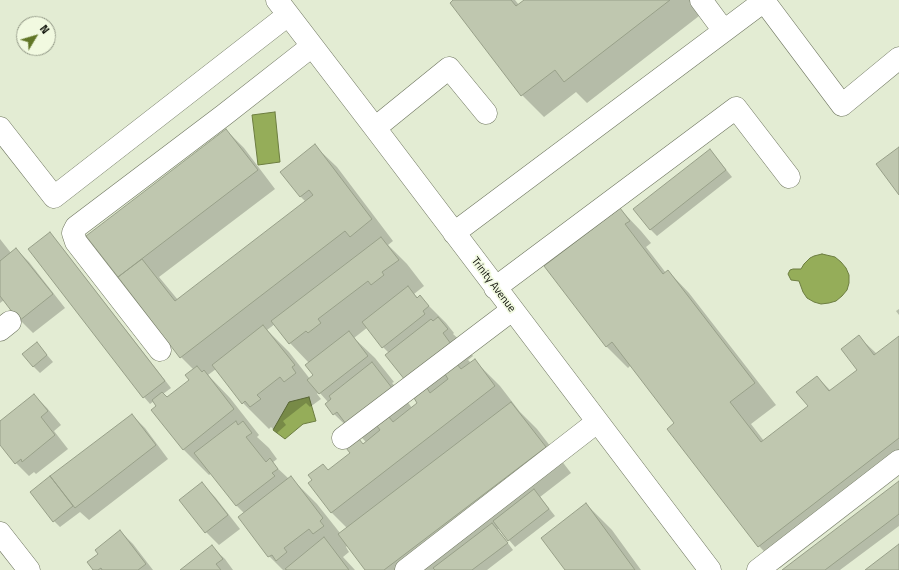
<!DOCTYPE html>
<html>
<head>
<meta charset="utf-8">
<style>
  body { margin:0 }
  #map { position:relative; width:899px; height:570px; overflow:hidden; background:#e3ecd3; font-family:"Titillium Web",sans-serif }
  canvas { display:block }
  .north { position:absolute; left:16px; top:16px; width:40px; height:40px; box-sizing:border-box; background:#f1f9e0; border:1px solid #959b89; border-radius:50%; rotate:52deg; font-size:11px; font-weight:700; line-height:16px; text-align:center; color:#0b0e06 }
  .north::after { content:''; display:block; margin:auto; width:14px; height:18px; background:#617626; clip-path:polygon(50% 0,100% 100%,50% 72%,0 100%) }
</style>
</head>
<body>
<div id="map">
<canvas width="899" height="570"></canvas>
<div class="north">N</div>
</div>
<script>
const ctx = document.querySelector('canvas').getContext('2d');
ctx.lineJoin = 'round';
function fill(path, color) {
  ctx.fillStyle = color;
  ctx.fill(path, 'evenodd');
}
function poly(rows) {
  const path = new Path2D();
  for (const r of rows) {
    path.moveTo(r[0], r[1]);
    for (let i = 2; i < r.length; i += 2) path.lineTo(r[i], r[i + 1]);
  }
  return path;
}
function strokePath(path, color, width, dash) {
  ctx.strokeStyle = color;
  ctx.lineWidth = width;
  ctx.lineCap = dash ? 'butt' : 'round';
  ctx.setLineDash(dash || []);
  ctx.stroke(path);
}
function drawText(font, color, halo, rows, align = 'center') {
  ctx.font = font + ' "Titillium Web",sans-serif';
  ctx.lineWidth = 3.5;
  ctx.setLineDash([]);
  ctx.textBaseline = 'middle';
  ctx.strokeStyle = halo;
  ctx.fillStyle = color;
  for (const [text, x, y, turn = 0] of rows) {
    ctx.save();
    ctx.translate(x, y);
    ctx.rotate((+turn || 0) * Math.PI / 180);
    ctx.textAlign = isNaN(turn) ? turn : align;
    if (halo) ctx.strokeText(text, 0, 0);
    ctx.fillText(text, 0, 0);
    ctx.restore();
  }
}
const water = poly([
  [275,112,280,162,258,165,252,115,275,112],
  [822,254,835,257,841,262,846,268,849,275,849,283,847,290,842,296,836,301,829,303,821,304,814,302,807,298,803,292,799,281,791,280,788,274,790,270,793,269,801,269,804,264,810,258,814,256,822,254],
  [309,397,316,421,303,424,285,439,273,430,289,402,309,397]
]);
fill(water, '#95ad59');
strokePath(water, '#6c7d40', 1);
fill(poly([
  [455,0,515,0,519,5,525,0,702,0,708,9,587,103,576,92,544,117,522,95,451,3],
  [226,130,244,148,275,189,159,277,178,300,306,202,300,196,315,146,337,167,393,241,388,245,407,264,424,286,414,294,418,298,420,297,446,323,454,333,453,334,464,344,473,356,468,360,471,363,474,360,500,386,520,412,537,429,571,473,540,497,555,516,515,547,509,540,499,528,498,530,513,550,487,570,367,570,348,545,346,547,349,552,343,557,355,570,283,570,269,556,244,513,237,506,212,473,209,475,183,449,158,406,154,401,150,404,144,397,50,233,56,240,171,388,163,394,167,398,190,380,194,370,181,357,88,237],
  [275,324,290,343,309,363,314,376,310,379,289,352,267,330],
  [368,327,383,347,389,353,419,404,412,408,398,389,392,383,394,382,375,358,354,338],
  [216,369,243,403,269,429,271,427,277,433,286,425,283,421,306,403,310,407,321,399,317,394,319,392,328,402,334,414,360,439,347,448,351,453,329,471,331,512,347,528,340,533,317,504,291,478,289,479,272,463,277,459,269,448,257,437,259,435,230,398,208,375],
  [362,438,366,442,363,445,359,441],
  [710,150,716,157,732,177,657,236,650,229],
  [620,209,641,231,651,243,646,247,666,273,668,271,689,293,776,405,751,424,764,441,809,406,817,377,831,391,858,370,859,337,877,354,899,337,899,476,780,568,759,546,676,424,631,365,628,368,606,346],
  [0,239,11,253,16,249,29,262,65,308,33,333,20,320,4,300,0,303],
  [899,309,899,315,896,311],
  [37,343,53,362,40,373,33,366],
  [34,395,47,408,61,425,54,431,68,449,36,474,34,472,29,476,16,463,0,443,0,423],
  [132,415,145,428,168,459,89,520,80,512,60,527,54,521,50,477],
  [899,482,899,526,840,570,783,570],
  [202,484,215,497,240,529,219,545,206,532],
  [586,504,612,530,641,570,566,570],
  [120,531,133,544,153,570,95,570],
  [212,547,225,559,233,570,182,570]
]), '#0003');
const building = poly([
  [453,0,511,0,516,6,524,0,670,0,564,82,555,70,521,96,450,3,453,0],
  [226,129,258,170,118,277,86,236,226,129],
  [315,144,372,219,350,237,345,231,180,358,118,277,142,259,175,301,313,195,309,190,300,197,280,172,315,144],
  [899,147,899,195,876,164,899,147],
  [710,149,726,170,650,230,633,209,710,149],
  [620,208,630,221,625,224,663,274,668,270,755,383,730,402,761,442,808,406,796,392,817,376,829,391,857,370,841,349,859,335,874,355,899,336,899,438,758,547,667,429,674,423,612,342,606,347,544,266,620,208],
  [50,232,165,381,143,398,28,249,50,232],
  [381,237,399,260,382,272,384,275,371,285,368,281,318,319,321,323,308,333,306,331,289,344,271,321,381,237],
  [16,248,53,294,19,321,0,296,0,261,16,248],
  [408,286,417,298,420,295,429,306,423,311,425,314,382,348,362,322,408,286],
  [438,317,448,329,443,333,451,344,405,380,385,355,431,319,433,321,438,317],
  [263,325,295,365,292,367,296,373,284,382,280,377,257,395,261,399,250,407,245,401,242,404,212,365,263,325],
  [349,331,368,356,319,394,307,380,313,375,305,365,349,331],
  [37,342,47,355,33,367,22,354,37,342],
  [475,359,495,386,331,513,308,483,312,480,308,475,323,464,328,470,350,453,346,448,359,439,363,444,380,430,377,426,389,417,393,422,417,403,414,398,427,388,430,393,448,379,445,374,457,364,461,369,475,359],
  [372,362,392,388,346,424,337,412,333,415,325,404,331,399,329,396,372,362],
  [197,366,202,372,204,370,234,409,183,450,151,410,156,406,152,400,162,392,167,397,189,380,185,375,197,366],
  [34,394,48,411,41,417,55,435,22,462,21,459,15,464,0,445,0,421,34,394],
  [511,402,546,447,384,570,365,570,338,534,511,402],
  [132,414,156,445,75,508,50,476,132,414],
  [236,421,238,425,243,421,252,433,246,437,266,462,270,458,278,469,272,473,275,476,236,506,194,453,236,421],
  [50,476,73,506,53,522,30,492,50,476],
  [291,476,323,518,320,521,324,526,313,534,309,529,284,548,287,552,276,561,272,555,268,557,238,517,291,476],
  [899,481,899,514,825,570,782,570,899,481],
  [202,482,228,515,205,533,179,500,202,482],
  [534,489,549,509,508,541,493,521,534,489],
  [586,503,635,570,565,570,541,538,586,503],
  [492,523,508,543,472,570,435,570,433,568,492,523],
  [120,530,146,564,138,570,102,570,101,568,98,570,93,570,87,562,98,554,95,550,120,530],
  [324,537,349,570,287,570,285,569,324,537],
  [899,544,899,570,865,570,899,544],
  [212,545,223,559,216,564,221,570,180,570,212,545]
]);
fill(building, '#bfc7af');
strokePath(building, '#98a089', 1);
const minor = poly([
  [277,0,375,128,710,570],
  [701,0,724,31],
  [765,0,764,1,842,105,899,58],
  [0,128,54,197,288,15],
  [375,128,449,68,486,113],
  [454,233,764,1],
  [495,288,736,108,789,177],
  [0,330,10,322],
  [160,350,76,242,73,233,76,227,224,115,312,46],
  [343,438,512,310],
  [0,533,29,570],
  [406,570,597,422],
  [758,570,899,461]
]);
strokePath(minor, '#6e755f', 23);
strokePath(minor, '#fff', 22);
drawText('11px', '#0b0e06', '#f1f9e0', [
  ["Trinity Avenue",493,285,53]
]);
</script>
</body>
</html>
